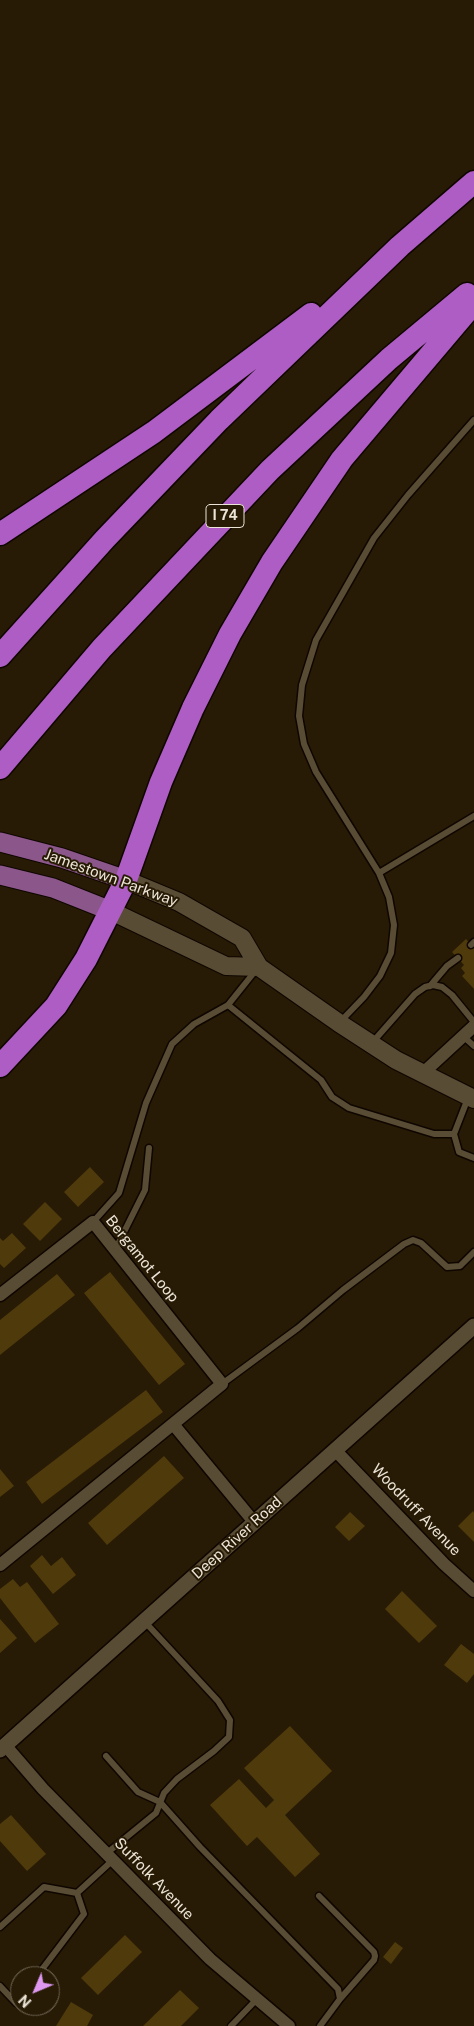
<!DOCTYPE html>
<html>
<head>
<meta charset="utf-8">
<style>
  body { margin:0 }
  #map { position:relative; width:474px; height:2026px; overflow:hidden; background:#271b05; font-family:"Public Sans",sans-serif }
  canvas { display:block }
  .north { position:absolute; left:10px; top:1966px; width:50px; height:50px; box-sizing:border-box; background:#271b05; border:1px solid #766c59; border-radius:50%; rotate:225deg; font-size:14px; font-weight:700; line-height:20px; text-align:center; color:#ece5d7 }
  .north::after { content:''; display:block; margin:auto; width:18px; height:22px; background:#de98f2; clip-path:polygon(50% 0,100% 100%,50% 72%,0 100%) }
</style>
</head>
<body>
<div id="map">
<canvas width="474" height="2026"></canvas>
<div class="north">N</div>
</div>
<script>
const ctx = document.querySelector('canvas').getContext('2d');
ctx.lineJoin = 'round';
function fill(path, color) {
  ctx.fillStyle = color;
  ctx.fill(path, 'evenodd');
}
function poly(rows) {
  const path = new Path2D();
  for (const r of rows) {
    path.moveTo(r[0], r[1]);
    for (let i = 2; i < r.length; i += 2) path.lineTo(r[i], r[i + 1]);
  }
  return path;
}
function strokePath(path, color, width, dash) {
  ctx.strokeStyle = color;
  ctx.lineWidth = width;
  ctx.lineCap = dash ? 'butt' : 'round';
  ctx.setLineDash(dash || []);
  ctx.stroke(path);
}
function drawText(font, color, halo, rows, align = 'center') {
  ctx.font = font + ' "Public Sans",sans-serif';
  ctx.lineWidth = 4;
  ctx.setLineDash([]);
  ctx.textBaseline = 'middle';
  ctx.strokeStyle = halo;
  ctx.fillStyle = color;
  for (const [text, x, y, turn = 0] of rows) {
    ctx.save();
    ctx.translate(x, y);
    ctx.rotate((+turn || 0) * Math.PI / 180);
    ctx.textAlign = isNaN(turn) ? turn : align;
    if (halo) ctx.strokeText(text, 0, 0);
    ctx.fillText(text, 0, 0);
    ctx.restore();
  }
}
fill(poly([
  [466,939,474,948,474,989,462,976,465,973,461,968,464,965,452,952],
  [90,1167,104,1182,78,1207,64,1192],
  [45,1202,62,1219,40,1241,23,1224],
  [12,1233,26,1248,4,1268,0,1264,0,1238,3,1241],
  [110,1272,185,1364,159,1385,84,1293],
  [57,1274,75,1295,0,1355,0,1320],
  [146,1390,163,1412,42,1504,26,1482],
  [164,1456,184,1478,107,1545,88,1523],
  [0,1469,14,1486,0,1497],
  [473,1511,474,1513,474,1542,458,1526],
  [350,1512,365,1526,349,1541,335,1527],
  [42,1555,51,1566,62,1557,76,1575,53,1594,30,1566],
  [13,1579,20,1587,27,1582,59,1624,35,1643,0,1598,0,1589],
  [402,1591,437,1626,419,1643,385,1609],
  [0,1619,17,1638,0,1653],
  [461,1644,474,1654,474,1674,467,1683,444,1665],
  [290,1726,332,1771,285,1815,320,1854,295,1877,257,1837,247,1846,210,1805,239,1779,266,1808,274,1800,244,1768],
  [11,1815,46,1854,27,1871,0,1841,0,1824],
  [125,1935,142,1952,98,1995,81,1978],
  [395,1942,403,1948,391,1964,383,1957],
  [180,1990,199,2008,181,2026,143,2026],
  [71,2002,93,2015,87,2026,56,2026]
]), '#4f3a0c');
const service = poly([
  [379,873,474,816],
  [471,945,474,942],
  [430,986,447,966,458,958],
  [228,1005,321,1080,332,1097,349,1108,434,1134,454,1134],
  [341,1021,364,997,380,976,391,953,394,925,389,897,379,873,316,772,304,744,299,716,302,685,316,640,374,538,408,495,474,420],
  [463,1036,474,1046],
  [371,1044,415,994,425,987,433,985,442,987,452,995,474,1022],
  [468,1098,454,1134,459,1152,474,1158],
  [93,1222,119,1193,146,1103,172,1044,194,1024,228,1005,256,970],
  [115,1250,145,1190,149,1148],
  [222,1384,298,1328,343,1290,404,1244,413,1240,421,1243,447,1267,460,1266,474,1252],
  [106,1756,138,1792,160,1802,200,1847,338,1989,340,1999,320,2026],
  [107,1853,156,1813,164,1793,177,1779,214,1751,229,1737,230,1720,218,1701,145,1622],
  [77,1893,113,1860],
  [319,1896,374,1952,375,1956,374,1960,340,1999],
  [0,1927,44,1887,77,1893],
  [37,1976,84,1914,77,1893],
  [0,1986,16,2003,20,1997],
  [231,2026,257,1999]
]);
const minor = poly([
  [422,1074,474,1026],
  [0,1295,93,1222,222,1384,0,1565],
  [173,1424,254,1522],
  [335,1450,444,1564,474,1591],
  [5,1745,43,1789,210,1959,289,2026]
]);
const tertiary = poly([
  [0,1750,474,1326]
]);
const secondary = poly([
  [126,880,179,902,242,938,259,967,339,1023,396,1060,474,1099],
  [111,911,226,966,259,967]
]);
const primary = poly([
  [0,842,62,858,126,880],
  [0,875,53,888,111,911]
]);
const motorway = poly([
  [0,534,154,432,311,314],
  [0,656,105,539,219,420,400,246,474,182],
  [0,768,102,648,270,470,389,359,467,294],
  [0,1066,56,1006,86,959,126,880,161,782,193,708,230,634,272,562,342,459,474,303]
]);
strokePath(service, '#0f0600', 9);
strokePath(minor, '#0f0600', 15);
strokePath(tertiary, '#0f0600', 18);
strokePath(secondary, '#0f0600', 20);
strokePath(primary, '#0f0600', 21);
strokePath(motorway, '#0f0600', 25);
strokePath(service, '#594c34', 6);
strokePath(minor, '#594c34', 12);
strokePath(tertiary, '#594c34', 15);
strokePath(secondary, '#594c34', 18);
strokePath(primary, '#8b568a', 19);
strokePath(motorway, '#ad5dc3', 22);
for (const [x, y, w] of [
  [225,516,38]
]) {
  const box = new Path2D();
  box.roundRect(x - w / 2, y - 11.5, w, 23, 4);
  ctx.fillStyle = '#271b05';
  ctx.fill(box);
  strokePath(box, '#ece5d7', 1);
}
drawText('bold 14px', '#ece5d7', null, [
  ["I 74",225,516]
]);
drawText('15px', '#ece5d7', '#271b05', [
  ["Jamestown Parkway",111,878,20],
  ["Bergamot Loop",142,1259,51],
  ["Woodruff Avenue",416,1510,46],
  ["Deep River Road",237,1538,-42],
  ["Suffolk Avenue",154,1879,46]
]);
</script>
</body>
</html>
